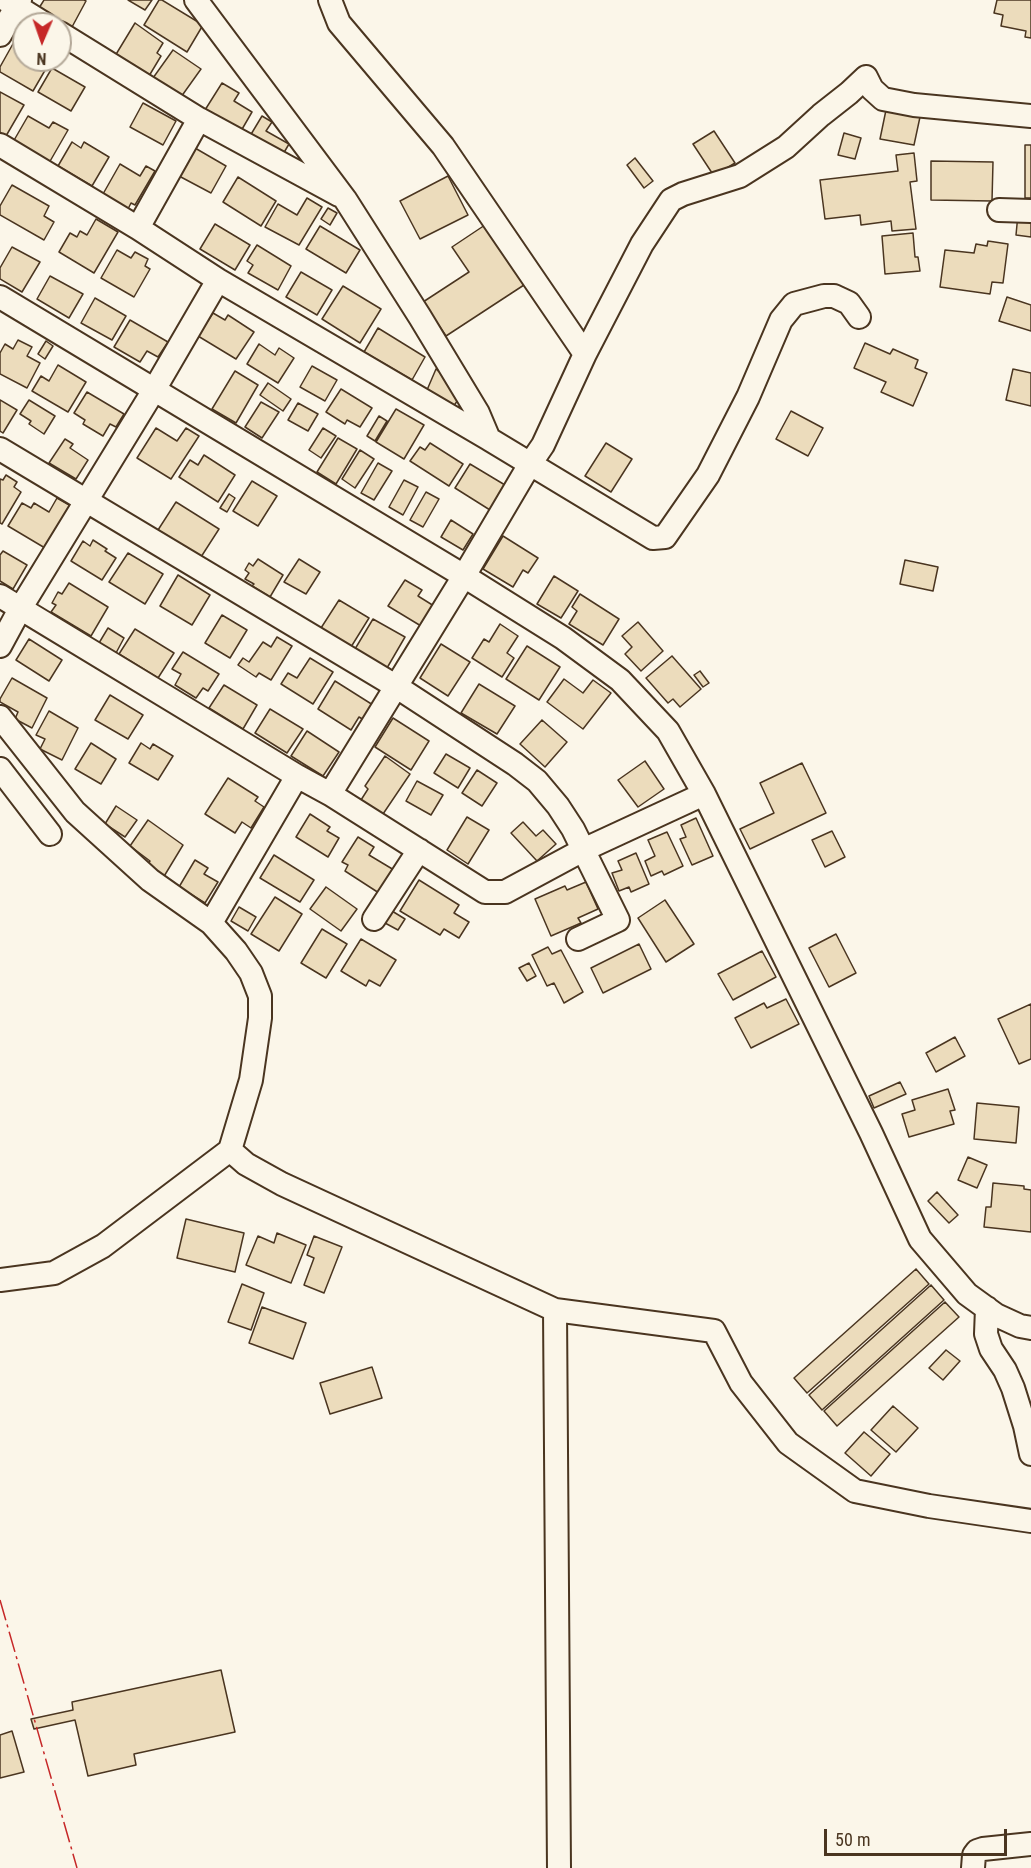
<!DOCTYPE html>
<html>
<head>
<meta charset="utf-8">
<style>
  body { margin:0 }
  #map { position:relative; width:1031px; height:1868px; overflow:hidden; background:#fbf6e9; font-family:"Roboto Condensed",sans-serif }
  canvas { display:block }
  .north { position:absolute; left:12px; top:12px; width:60px; height:60px; box-sizing:border-box; background:#fbf6e9; border:2px solid #b4a999; border-radius:50%; rotate:182deg; font-size:16px; font-weight:700; line-height:24px; text-align:center; color:#4a3520 }
  .north::after { content:''; display:block; margin:auto; width:21px; height:27px; background:#c62828; clip-path:polygon(50% 0,100% 100%,50% 72%,0 100%) }
  .scale { position:absolute; left:824px; top:1829px; width:183px; height:27px; box-sizing:border-box; border:3px solid #4a3520; border-top:0; padding-left:8px; font-size:18px; line-height:21px; white-space:nowrap; color:#4a3520; -webkit-text-stroke:4px #fbf6e9; paint-order:stroke }
</style>
</head>
<body>
<div id="map">
<canvas width="1031" height="1868"></canvas>
<div class="north">N</div>
<div class="scale">50 m</div>
</div>
<script>
const ctx = document.querySelector('canvas').getContext('2d');
ctx.lineJoin = 'round';
function fill(path, color) {
  ctx.fillStyle = color;
  ctx.fill(path, 'evenodd');
}
function poly(rows) {
  const path = new Path2D();
  for (const r of rows) {
    path.moveTo(r[0], r[1]);
    for (let i = 2; i < r.length; i += 2) path.lineTo(r[i], r[i + 1]);
  }
  return path;
}
function strokePath(path, color, width, dash) {
  ctx.strokeStyle = color;
  ctx.lineWidth = width;
  ctx.lineCap = dash ? 'butt' : 'round';
  ctx.setLineDash(dash || []);
  ctx.stroke(path);
}
const building = poly([
  [44,0,84,0,86,1,72,27,39,8,44,0],
  [128,0,152,0,145,10,128,0],
  [159,0,162,0,203,25,187,52,144,25,159,0],
  [997,0,1031,0,1031,38,1025,37,1026,31,1001,26,1003,15,994,13,997,0],
  [135,23,163,43,157,53,161,56,149,76,115,56,135,23],
  [14,42,24,48,24,60,51,60,33,91,0,72,0,67,14,42],
  [173,50,201,69,181,97,153,78,173,50],
  [52,68,85,87,71,111,38,92,52,68],
  [222,83,239,93,234,101,252,112,241,131,205,110,222,83],
  [0,92,24,105,6,136,0,132,0,92],
  [143,103,176,121,163,145,130,127,143,103],
  [886,110,920,117,914,145,880,139,886,110],
  [28,116,49,128,53,122,68,130,49,163,13,142,28,116],
  [262,116,272,122,266,131,289,144,282,156,250,136,262,116],
  [714,131,735,163,714,176,693,144,714,131],
  [844,133,861,138,855,159,838,155,844,133],
  [72,142,81,148,84,142,109,157,92,186,58,166,72,142],
  [1025,145,1031,145,1031,198,1025,198,1025,145],
  [195,148,226,166,211,193,179,176,195,148],
  [914,153,917,181,910,182,916,229,892,231,891,221,861,225,860,215,825,219,820,180,898,171,896,155,914,153],
  [635,158,653,181,644,188,627,165,635,158],
  [931,161,993,162,992,201,931,200,931,161],
  [120,164,140,176,146,166,155,171,135,205,131,203,128,209,103,194,120,164],
  [448,176,468,215,420,239,400,201,448,176],
  [238,177,276,201,261,226,223,202,238,177],
  [12,185,49,206,44,216,54,222,44,240,0,215,0,206,12,185],
  [307,198,322,207,299,245,265,227,278,204,297,215,307,198],
  [328,208,337,213,330,225,321,219,328,208],
  [1018,214,1031,216,1031,237,1016,235,1018,214],
  [96,219,118,232,94,273,59,252,70,233,77,237,80,231,87,235,96,219],
  [215,224,250,245,235,270,200,249,215,224],
  [485,225,524,285,446,336,423,302,469,272,452,247,485,225],
  [320,226,360,250,346,273,306,249,320,226],
  [913,233,915,257,918,257,920,271,885,274,882,236,913,233],
  [988,241,1008,244,1003,283,992,282,990,294,940,287,945,250,974,253,976,244,987,246,988,241],
  [257,245,291,266,278,290,248,273,253,265,247,261,257,245],
  [12,247,40,262,22,292,0,279,0,268,12,247],
  [117,250,131,258,135,252,148,259,145,266,150,269,134,297,101,278,117,250],
  [301,272,332,290,317,315,286,297,301,272],
  [50,276,83,294,69,318,37,299,50,276],
  [343,286,381,309,360,343,322,319,343,286],
  [1007,297,1031,305,1031,331,999,321,1007,297],
  [95,298,126,316,112,340,81,323,95,298],
  [213,313,225,320,228,315,254,332,236,359,198,336,213,313],
  [130,320,168,342,158,357,147,351,140,362,114,347,130,320],
  [378,328,425,357,412,380,364,352,378,328],
  [18,340,32,347,27,356,40,363,27,388,0,374,0,353,5,344,13,349,18,340],
  [46,341,53,346,45,359,38,354,46,341],
  [865,343,890,354,893,349,918,360,915,368,927,373,913,406,881,392,886,382,854,368,865,343],
  [259,344,275,355,279,348,294,358,278,383,247,364,259,344],
  [58,365,86,382,68,412,32,391,41,376,49,381,58,365],
  [312,366,337,380,325,401,300,387,312,366],
  [436,369,444,376,460,397,453,407,427,390,436,369],
  [1013,369,1031,373,1031,406,1006,400,1013,369],
  [235,371,258,385,236,423,212,409,235,371],
  [268,383,291,399,283,411,260,395,268,383],
  [341,389,372,408,360,427,347,420,345,424,326,412,341,389],
  [87,392,124,414,116,427,110,424,103,436,83,424,85,420,74,413,87,392],
  [0,400,17,410,3,433,0,431,0,400],
  [29,400,55,416,44,434,29,424,31,421,20,414,29,400],
  [261,402,279,412,262,438,245,427,261,402],
  [298,403,318,414,308,431,288,420,298,403],
  [396,409,424,425,404,459,376,442,396,409],
  [791,411,823,428,808,456,776,439,791,411],
  [379,416,387,421,375,441,367,436,379,416],
  [156,428,177,441,186,428,199,436,171,479,137,458,156,428],
  [323,428,336,436,321,458,309,450,323,428],
  [338,438,357,449,336,484,317,472,338,438],
  [65,439,73,444,70,448,88,460,76,479,49,463,65,439],
  [430,443,463,464,449,486,410,461,420,447,425,450,430,443],
  [606,443,632,459,611,492,585,476,606,443],
  [360,450,374,459,355,488,342,479,360,450],
  [204,455,235,475,218,502,179,477,190,460,198,465,204,455],
  [378,463,392,471,374,500,361,493,378,463],
  [470,464,505,485,490,510,455,488,470,464],
  [6,475,17,482,14,487,21,492,2,524,0,523,0,479,3,480,6,475],
  [404,480,418,487,403,515,389,507,404,480],
  [252,481,277,496,258,526,233,511,252,481],
  [426,492,439,499,423,527,410,520,426,492],
  [229,494,235,498,227,512,220,508,229,494],
  [57,498,71,506,45,548,8,526,22,503,31,508,34,503,49,512,57,498],
  [176,502,219,529,201,557,158,530,176,502],
  [451,520,473,534,463,550,441,537,451,520],
  [503,536,538,558,528,573,523,570,513,587,483,569,503,536],
  [93,540,107,549,105,551,116,558,102,580,71,561,83,541,90,546,93,540],
  [3,551,27,565,13,589,0,581,0,555,3,551],
  [128,553,163,574,145,604,109,582,128,553],
  [258,559,283,575,270,597,252,586,254,584,245,579,249,573,245,570,249,563,253,566,258,559],
  [299,559,320,572,306,594,284,582,299,559],
  [905,560,938,567,933,591,900,584,905,560],
  [178,575,210,595,192,625,160,606,178,575],
  [554,576,578,591,561,618,537,604,554,576],
  [405,580,422,590,418,596,434,606,421,626,388,606,405,580],
  [69,583,108,607,91,636,51,612,56,605,52,603,58,592,62,594,69,583],
  [580,594,619,619,603,645,569,624,577,611,572,607,580,594],
  [339,600,369,618,351,647,321,628,339,600],
  [222,615,247,630,230,658,205,643,222,615],
  [373,619,405,637,387,668,355,649,373,619],
  [638,622,663,651,641,671,625,654,632,647,622,636,638,622],
  [500,624,518,636,507,653,514,658,502,677,472,658,484,639,489,642,500,624],
  [108,628,124,638,116,653,99,643,108,628],
  [135,629,174,653,158,678,119,654,135,629],
  [277,637,292,646,271,680,259,673,256,677,238,665,243,658,249,662,263,642,271,647,277,637],
  [29,639,62,660,49,681,16,660,29,639],
  [441,644,470,662,448,696,420,678,441,644],
  [527,646,560,667,539,700,506,679,527,646],
  [183,652,219,674,208,691,203,688,196,698,175,685,181,674,172,669,183,652],
  [672,656,701,689,680,707,673,699,668,703,646,678,672,656],
  [310,658,333,672,313,704,281,684,288,673,297,678,310,658],
  [700,671,709,683,703,687,694,675,700,671],
  [12,678,47,698,32,728,15,719,18,712,0,702,0,699,12,678],
  [564,679,583,693,593,680,611,693,583,729,547,702,564,679],
  [335,681,373,705,364,720,359,717,351,730,318,709,335,681],
  [479,684,515,706,497,734,461,713,479,684],
  [224,685,257,705,243,729,209,708,224,685],
  [110,695,143,715,128,739,95,720,110,695],
  [270,709,303,729,287,753,255,733,270,709],
  [49,711,78,728,62,760,40,749,45,739,36,735,49,711],
  [393,718,429,741,411,770,375,747,393,718],
  [542,720,567,742,545,767,520,744,542,720],
  [307,731,339,752,323,776,291,756,307,731],
  [91,743,116,759,101,784,75,769,91,743],
  [141,743,150,749,153,744,173,756,158,780,129,763,141,743],
  [446,754,470,768,458,788,434,773,446,754],
  [385,756,410,774,383,814,361,800,368,789,365,786,385,756],
  [645,761,664,789,638,807,618,780,645,761],
  [802,763,826,813,750,849,740,829,774,813,760,783,802,763],
  [477,770,497,783,482,806,462,793,477,770],
  [228,778,258,797,255,801,264,807,251,828,242,822,235,833,205,814,228,778],
  [417,781,443,795,431,815,406,801,417,781],
  [116,806,137,820,125,837,105,824,116,806],
  [310,814,330,827,327,831,339,838,328,857,296,837,310,814],
  [467,817,489,830,468,864,447,850,467,817],
  [696,818,713,856,692,865,680,839,686,837,681,825,696,818],
  [148,820,183,845,163,878,146,867,150,861,130,846,148,820],
  [523,822,536,836,543,830,556,844,537,861,511,833,523,822],
  [832,831,845,857,825,867,812,840,832,831],
  [667,832,683,866,664,875,662,871,651,876,645,861,655,856,648,840,667,832],
  [358,837,374,847,369,855,394,870,379,893,345,871,348,865,342,862,358,837],
  [636,853,649,884,631,892,629,887,619,891,612,873,622,870,618,861,636,853],
  [274,855,314,880,300,902,260,878,274,855],
  [195,860,208,868,204,874,218,882,205,903,179,887,195,860],
  [419,880,459,905,454,913,469,922,459,938,444,929,440,935,400,911,419,880],
  [586,882,598,909,578,918,581,923,551,936,535,899,565,886,567,890,586,882],
  [326,887,357,909,341,931,310,909,326,887],
  [275,897,302,914,279,951,251,934,275,897],
  [665,900,694,944,666,962,638,918,665,900],
  [239,907,256,917,248,931,231,921,239,907],
  [392,911,405,919,398,930,385,923,392,911],
  [322,929,347,944,326,978,301,963,322,929],
  [836,934,856,973,829,987,809,948,836,934],
  [361,939,396,960,380,986,369,980,366,986,341,971,361,939],
  [639,944,651,969,603,993,591,968,639,944],
  [548,947,552,954,561,950,583,992,564,1003,554,983,547,986,532,955,548,947],
  [762,951,776,977,733,1000,718,974,762,951],
  [529,963,536,976,527,981,519,968,529,963],
  [786,999,799,1024,751,1048,735,1018,764,1003,767,1008,786,999],
  [1031,1004,1031,1059,1019,1064,998,1019,1031,1004],
  [955,1037,965,1056,936,1072,926,1053,955,1037],
  [900,1082,906,1094,874,1108,869,1096,900,1082],
  [948,1089,955,1110,950,1111,954,1124,909,1137,902,1114,915,1110,912,1100,948,1089],
  [977,1103,1019,1107,1016,1143,974,1139,977,1103],
  [968,1157,987,1165,977,1188,958,1180,968,1157],
  [993,1183,1024,1186,1024,1189,1031,1190,1031,1232,984,1227,986,1207,991,1207,993,1183],
  [937,1192,958,1215,949,1223,928,1201,937,1192],
  [186,1219,244,1233,235,1272,177,1258,186,1219],
  [277,1233,306,1245,291,1283,246,1265,258,1236,274,1243,277,1233],
  [314,1236,342,1247,324,1293,304,1285,314,1258,307,1255,314,1236],
  [916,1269,929,1284,807,1393,794,1378,916,1269],
  [242,1284,264,1293,251,1330,228,1322,242,1284],
  [931,1285,944,1300,822,1410,809,1395,931,1285],
  [945,1302,959,1317,837,1426,824,1411,945,1302],
  [262,1307,306,1323,293,1359,249,1343,262,1307],
  [946,1350,960,1361,943,1380,929,1368,946,1350],
  [372,1367,382,1398,330,1414,320,1383,372,1367],
  [893,1406,918,1428,896,1452,871,1430,893,1406],
  [864,1432,890,1454,871,1476,845,1453,864,1432],
  [221,1670,235,1732,134,1754,136,1765,88,1776,75,1720,34,1729,31,1719,73,1710,72,1702,221,1670],
  [12,1731,24,1772,0,1778,0,1735,12,1731]
]);
fill(building, '#ecdcbc');
strokePath(building, '#4a3520', 1.5);
const minor = poly([
  [6,0,45,24],
  [196,0,345,199,420,317,478,413,489,439,653,538,665,537,708,475,748,397,781,320,794,304,824,296,834,296,849,303,859,317],
  [330,0,339,23,443,146,585,354],
  [60,33,199,119,339,195],
  [0,35,20,0],
  [0,145,138,228,218,280,489,439],
  [999,210,1031,211],
  [138,228,199,119],
  [0,297,464,576,563,638,620,680,668,731,704,794,871,1133,920,1239,967,1294,996,1315,1020,1326,1031,1328],
  [0,449,397,687,515,764,537,781,558,806,573,829,618,920,578,939],
  [0,596,297,776,330,794,485,892,505,892,583,850,704,794],
  [0,646,20,609,154,390,218,280],
  [0,717,75,812,150,880,211,923,236,951,251,973,260,996,260,1018,251,1080,230,1150],
  [0,769,50,834],
  [330,794,464,576,530,464,543,445,585,354,642,244,671,200,683,194,740,176,786,147,821,115,849,93,866,77,872,89,883,99,914,105,1031,116],
  [374,919,419,850],
  [211,923,297,776],
  [0,1280,54,1273,103,1246,230,1150,246,1164,282,1184,555,1310,714,1331,741,1383,788,1443,855,1491,929,1506,1031,1521],
  [987,1308,986,1334,991,1349,1005,1370,1013,1388,1025,1426,1031,1454],
  [555,1310,559,1868],
  [973,1868,974,1855,977,1851,983,1849,1031,1844]
]);
strokePath(minor, '#4a3520', 26);
strokePath(minor, '#fbf6e9', 22);
strokePath(poly([
  [0,1600,77,1868]
]), '#c62828', 1.5, [21, 4.5, 3, 4.5]);
</script>
</body>
</html>
